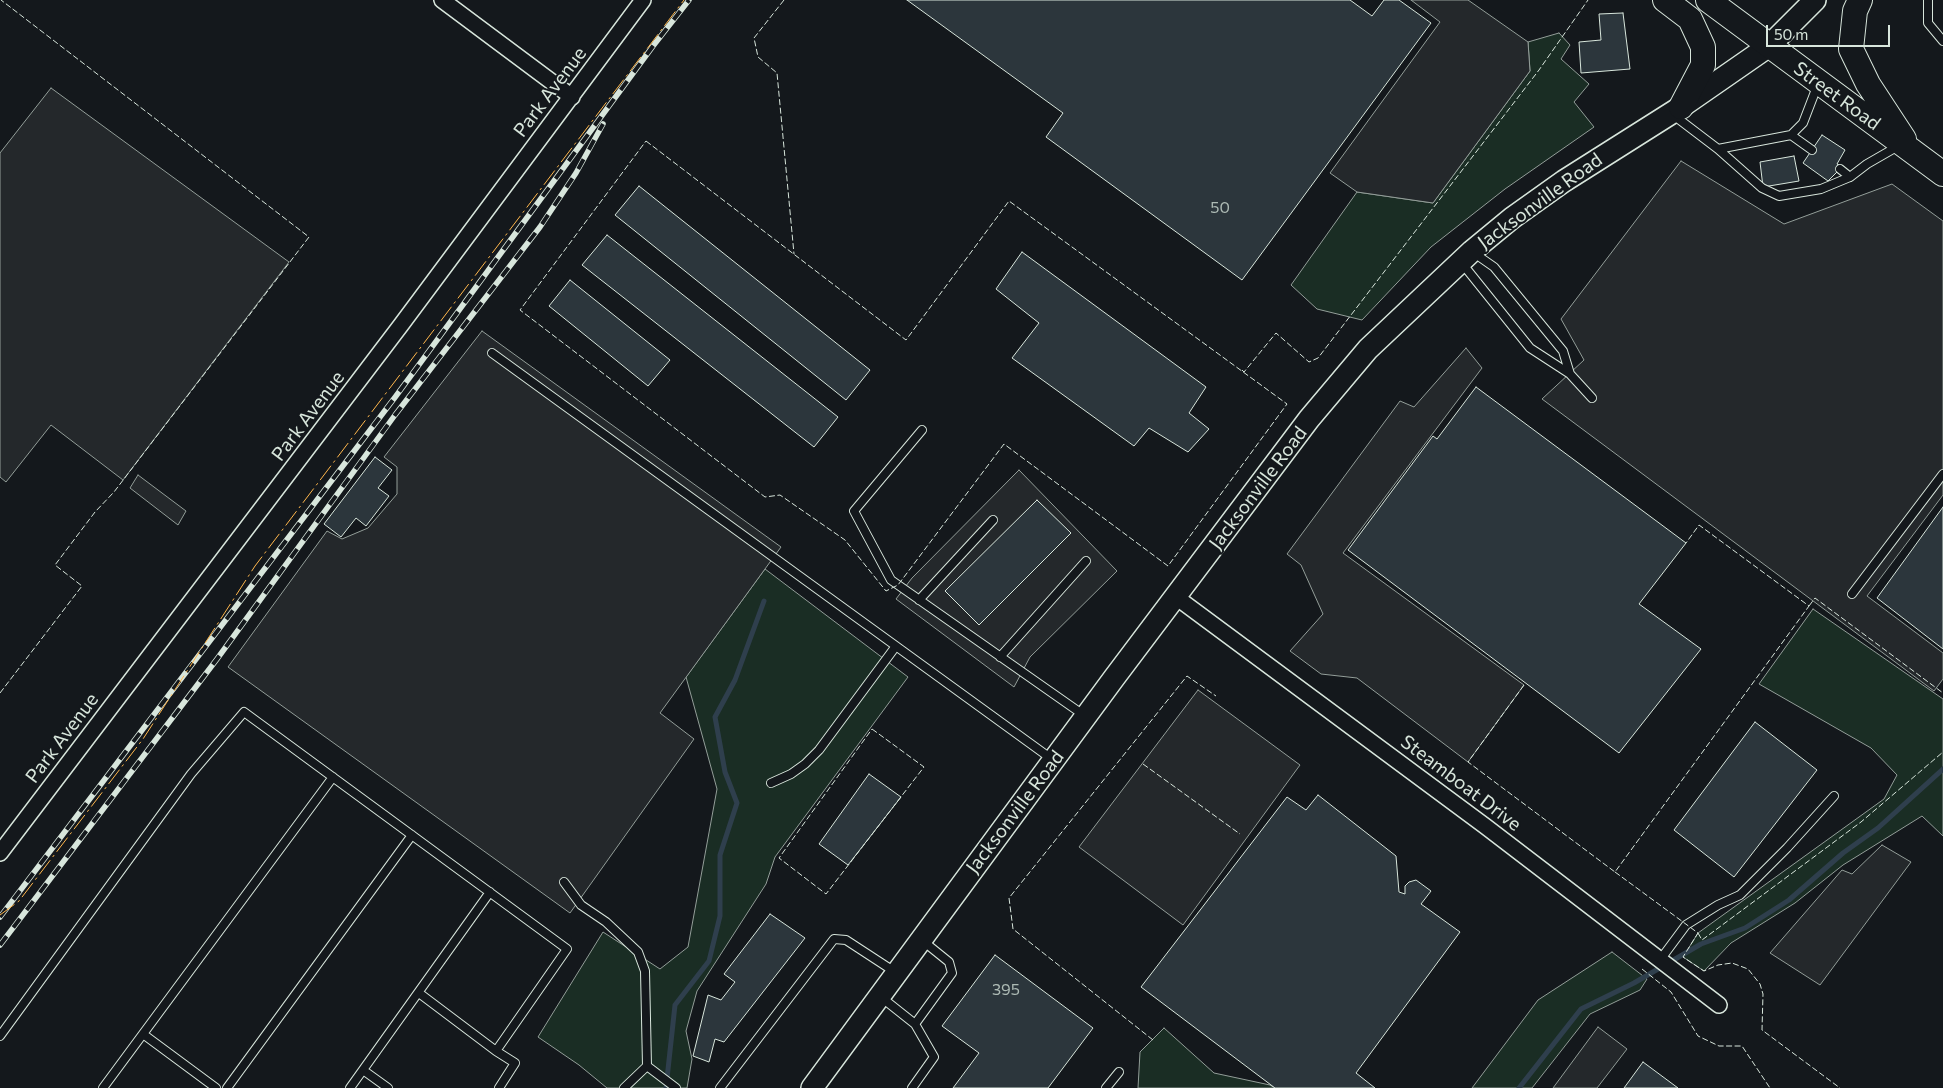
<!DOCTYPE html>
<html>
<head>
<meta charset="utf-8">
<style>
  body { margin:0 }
  #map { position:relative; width:1943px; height:1088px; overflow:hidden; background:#14181c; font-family:Commissioner,sans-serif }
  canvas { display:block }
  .scale { position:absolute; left:1766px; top:25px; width:124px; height:22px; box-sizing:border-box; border:2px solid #d8e6dc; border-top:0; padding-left:6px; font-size:15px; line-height:18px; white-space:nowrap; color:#d8e6dc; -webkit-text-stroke:4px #14181c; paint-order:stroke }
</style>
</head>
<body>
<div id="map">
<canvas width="1943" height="1088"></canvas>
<div class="scale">50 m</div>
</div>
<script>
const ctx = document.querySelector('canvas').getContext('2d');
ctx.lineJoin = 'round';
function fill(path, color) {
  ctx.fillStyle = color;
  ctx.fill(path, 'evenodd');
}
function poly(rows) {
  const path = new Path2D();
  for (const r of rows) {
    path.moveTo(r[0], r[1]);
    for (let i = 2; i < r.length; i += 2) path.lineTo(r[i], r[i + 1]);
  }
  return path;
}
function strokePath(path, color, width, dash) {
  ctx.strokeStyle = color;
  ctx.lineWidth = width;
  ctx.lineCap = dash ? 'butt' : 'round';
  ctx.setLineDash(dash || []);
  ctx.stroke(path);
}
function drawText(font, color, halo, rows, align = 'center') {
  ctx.font = font + ' Commissioner,sans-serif';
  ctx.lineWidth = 4;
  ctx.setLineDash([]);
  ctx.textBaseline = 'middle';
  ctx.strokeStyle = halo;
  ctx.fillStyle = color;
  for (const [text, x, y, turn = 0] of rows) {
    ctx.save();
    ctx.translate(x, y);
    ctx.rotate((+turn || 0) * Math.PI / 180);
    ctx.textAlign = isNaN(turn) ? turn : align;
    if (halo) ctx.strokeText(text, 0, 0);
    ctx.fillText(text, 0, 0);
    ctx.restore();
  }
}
const green = poly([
  [1559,33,1570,45,1561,59,1589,84,1574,102,1594,127,1505,189,1431,247,1362,320,1317,309,1291,285,1357,192,1433,203,1530,71,1528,42,1559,33],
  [765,569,908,677,775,857,766,884,697,991,686,1031,692,1059,687,1088,607,1088,579,1065,538,1037,603,932,660,969,688,947,717,789,686,677,765,569],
  [1813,609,1943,699,1943,836,1922,816,1843,865,1795,903,1731,943,1704,971,1683,957,1698,933,1884,799,1897,775,1871,748,1759,684,1813,609],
  [1612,952,1647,979,1640,990,1590,1014,1532,1088,1472,1088,1538,1000,1612,952],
  [1164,1028,1214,1073,1270,1085,1275,1088,1138,1088,1140,1052,1164,1028]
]);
fill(green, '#1a2d24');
strokePath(green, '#939e99', 1);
const parking = poly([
  [1411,0,1468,0,1528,42,1530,71,1433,203,1357,192,1330,173,1440,22,1411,0],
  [51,88,289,262,123,480,51,425,6,482,0,477,0,153,51,88],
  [1681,161,1784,224,1892,184,1943,221,1943,495,1867,596,1943,653,1943,679,1934,691,1542,399,1584,360,1561,319,1681,161],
  [482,331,781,547,660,713,694,739,570,913,228,667,327,531,342,539,368,528,397,494,397,467,384,457,482,331],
  [1466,348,1482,368,1343,553,1524,685,1468,762,1357,678,1321,674,1290,651,1323,614,1301,565,1287,554,1400,401,1414,407,1466,348],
  [1019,470,1117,571,1030,657,1014,687,896,599,912,578,1019,470],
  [138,475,186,511,178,525,130,488,138,475],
  [1198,690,1300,765,1183,925,1079,847,1198,690],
  [1882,845,1911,862,1820,985,1770,953,1842,870,1852,874,1882,845],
  [1598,1027,1627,1049,1597,1088,1553,1088,1598,1027]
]);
fill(parking, '#24282b');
strokePath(parking, '#939e99', 1);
strokePath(poly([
  [666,1088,675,1005,709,961,720,916,720,855,737,803,725,772,715,717,735,680,764,601],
  [1519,1088,1581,1009,1634,983,1701,944,1745,928,1789,900,1843,853,1878,828,1943,769]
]), '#2f3f4d', 5);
const building = poly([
  [907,0,1350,0,1372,16,1384,0,1399,0,1431,23,1242,280,1046,137,1063,113,907,0],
  [1623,13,1630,69,1581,73,1579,42,1601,40,1599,14,1623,13],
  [1822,135,1845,150,1837,164,1842,167,1828,181,1803,163,1822,135],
  [1794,156,1799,181,1763,187,1760,162,1794,156],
  [639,186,870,370,846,400,615,215,639,186],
  [607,235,838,417,814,447,582,265,607,235],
  [1022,252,1206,387,1189,413,1209,429,1188,452,1149,428,1134,446,1012,358,1039,323,996,289,1022,252],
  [570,280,670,360,648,386,549,306,570,280],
  [1476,387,1686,543,1639,604,1701,649,1619,753,1348,550,1433,436,1437,439,1476,387],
  [375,457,392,470,378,488,389,496,366,526,356,518,341,537,324,524,375,457],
  [1037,500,1071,533,979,625,945,591,1037,500],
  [1943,507,1943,649,1877,598,1943,507],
  [1755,722,1817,770,1734,877,1674,830,1755,722],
  [869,774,901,797,848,865,819,844,869,774],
  [1318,795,1396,856,1399,892,1405,894,1405,886,1409,882,1416,880,1431,891,1421,904,1460,932,1356,1073,1375,1088,1275,1088,1141,987,1287,797,1306,810,1318,795],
  [770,914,805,938,724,1042,715,1039,709,1062,693,1056,708,995,721,1000,735,982,724,974,770,914],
  [995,955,1093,1028,1048,1088,953,1088,979,1053,942,1026,995,955],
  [1643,1062,1678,1088,1624,1088,1643,1062]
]);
fill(building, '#2c363c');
strokePath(building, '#d8e6dc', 1);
const lane = poly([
  [1928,0,1928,23,1943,41],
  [1672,114,1718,149,1791,135,1803,123,1818,84],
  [1791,135,1812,150],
  [1718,149,1762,188,1779,196,1821,189,1850,177],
  [1840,169,1850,177,1867,164,1900,145],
  [1474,253,1494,267,1563,351,1570,374],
  [1461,262,1530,348,1570,374,1592,398],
  [492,353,1053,760],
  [922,430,854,511,891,580,1085,716],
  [1852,594,1943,474],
  [919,600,993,520],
  [1000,657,1086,561],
  [771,783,791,774,805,764,819,750,896,646],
  [564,882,581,905,606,922,638,952,645,971,647,1066],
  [1660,960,1686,925,1718,905,1740,895,1787,848,1834,796],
  [419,993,496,1051],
  [881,997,915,1024,934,1057,912,1088],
  [915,1024,952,973,949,962,923,941],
  [143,1034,216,1088],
  [0,1036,191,774,244,712,567,949,496,1051,515,1063,499,1088],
  [363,1070,388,1088],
  [103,1088,333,777],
  [227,1088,412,835],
  [350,1088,490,892],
  [624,1088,647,1066,676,1088],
  [720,1088,834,939,846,940,895,972],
  [1106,1088,1119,1072]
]);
const street = poly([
  [442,0,572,97],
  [1176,597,1485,826,1719,1005],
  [0,853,401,325,643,0]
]);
const secondary = poly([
  [812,1088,1114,678,1309,419,1368,349,1472,251,1512,218,1564,181,1681,107,1769,46,1815,0]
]);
const primary = poly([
  [1665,0,1690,19,1703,47,1703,65,1681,107],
  [1708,0,1943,174],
  [1860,0,1855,11,1851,49,1868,84,1904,139]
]);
strokePath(lane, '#d8e6dc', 10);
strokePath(street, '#d8e6dc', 18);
strokePath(secondary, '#d8e6dc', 24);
strokePath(primary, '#d8e6dc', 26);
strokePath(lane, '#14181c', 8);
strokePath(street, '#14181c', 15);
strokePath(secondary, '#14181c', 21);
strokePath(primary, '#14181c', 24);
const rail = poly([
  [0,917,396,396,653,46,689,0],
  [0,945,217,659,395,415,540,227,576,173,603,124]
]);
strokePath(rail, '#d8e6dc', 5.5);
strokePath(rail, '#14181c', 4, [11]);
strokePath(poly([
  [784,0,754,38,758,57,777,73,794,254],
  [646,141,906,340,1009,201,1287,404,1168,566,1004,444,898,585,886,591,845,540,780,495,765,497,520,310,646,141],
  [1242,370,1244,372,1276,333,1309,362,1318,358,1539,70,1588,0],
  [1809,606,1815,598,1943,693],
  [1524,685,1468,762,1615,872,1809,606,1699,525,1686,543],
  [0,693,82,586,55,565,95,512,114,492,309,237,1,0],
  [872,729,924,767,826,894,779,858,872,729],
  [1143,764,1240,834],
  [1615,872,1698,933,1683,957,1704,971,1718,965,1732,963,1748,969,1760,984,1763,994,1762,1030,1840,1088],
  [1698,933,1702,940,1861,822,1943,752],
  [1642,969,1671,992,1698,1036,1719,1046,1742,1046,1770,1088],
  [1153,1040,1013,929,1009,898,1187,676,1216,696]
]), '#d8e6dc', 1, [6, 2.5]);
strokePath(poly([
  [0,915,19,901,143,739,255,566,684,0]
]), '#ffb74d', 1, [18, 4, 2.5, 4]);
drawText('16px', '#adbab4', null, [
  ["50",1220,208],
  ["395",1006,990]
]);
drawText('19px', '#d8e6dc', '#14181c', [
  ["Park Avenue",550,92,-53],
  ["Street Road",1837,96,36],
  ["Jacksonville Road",1540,201,-36],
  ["Park Avenue",308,416,-53],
  ["Jacksonville Road",1258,488,-53],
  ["Park Avenue",62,738,-53],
  ["Steamboat Drive",1461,783,37],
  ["Jacksonville Road",1015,812,-53]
]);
</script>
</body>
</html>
